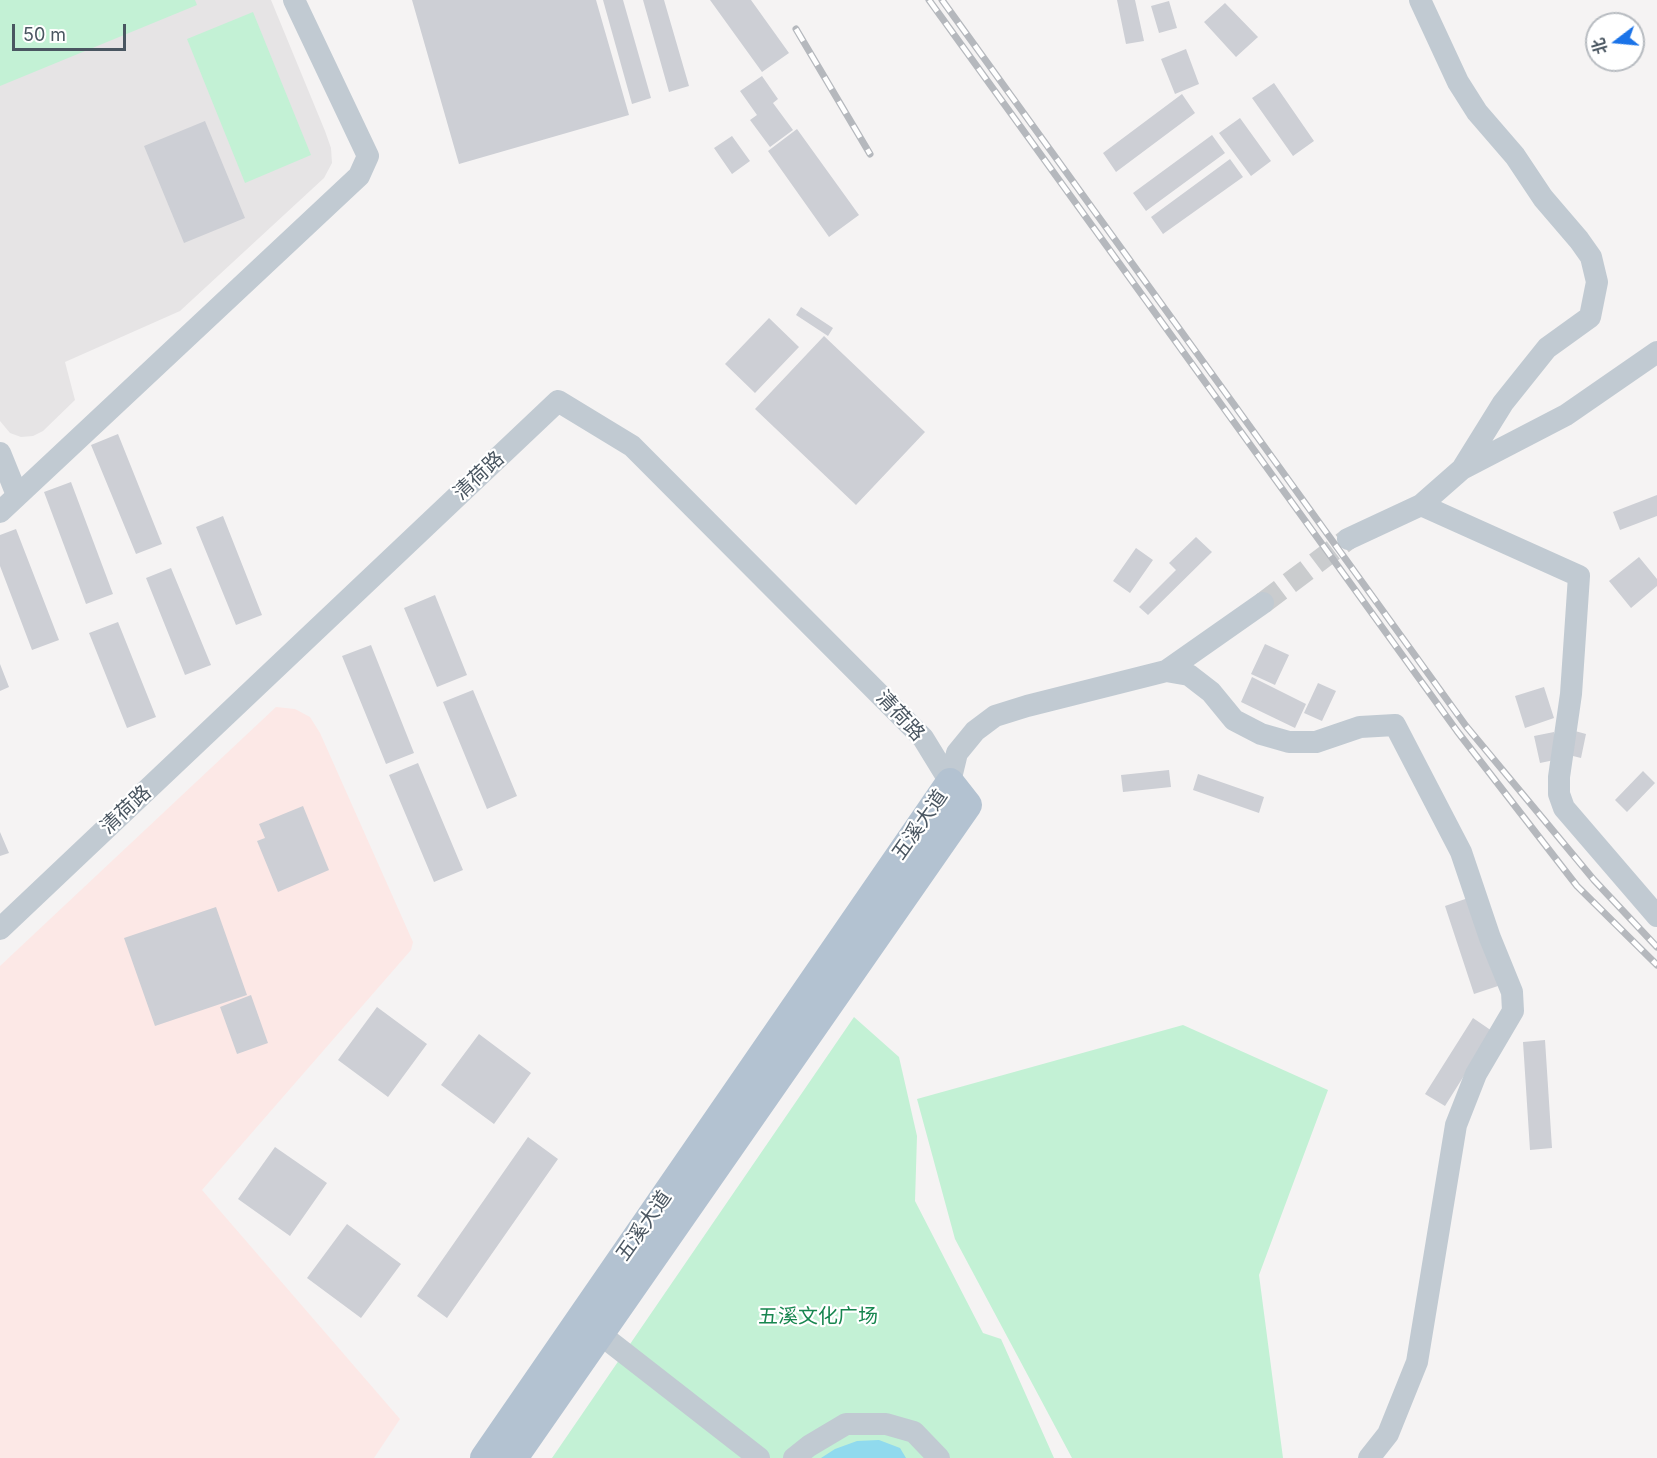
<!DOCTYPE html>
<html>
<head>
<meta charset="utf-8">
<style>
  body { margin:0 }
  #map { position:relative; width:1657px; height:1458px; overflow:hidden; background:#f5f3f3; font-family:Inter,"Noto Sans SC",sans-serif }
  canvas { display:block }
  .north { position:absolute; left:1585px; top:12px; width:60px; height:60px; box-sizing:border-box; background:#fff; border:2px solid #b7bbc0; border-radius:50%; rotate:254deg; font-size:16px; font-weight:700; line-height:24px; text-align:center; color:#4a5661 }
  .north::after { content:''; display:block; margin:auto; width:21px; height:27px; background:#1a73e8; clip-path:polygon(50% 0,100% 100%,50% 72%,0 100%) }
  .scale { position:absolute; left:12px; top:24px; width:114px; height:27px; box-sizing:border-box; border:3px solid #4a5661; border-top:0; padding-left:8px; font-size:18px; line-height:21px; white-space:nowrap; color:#4a5661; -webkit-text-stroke:4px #fff; paint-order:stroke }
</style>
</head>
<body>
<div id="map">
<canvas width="1657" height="1458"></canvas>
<div class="north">北</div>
<div class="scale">50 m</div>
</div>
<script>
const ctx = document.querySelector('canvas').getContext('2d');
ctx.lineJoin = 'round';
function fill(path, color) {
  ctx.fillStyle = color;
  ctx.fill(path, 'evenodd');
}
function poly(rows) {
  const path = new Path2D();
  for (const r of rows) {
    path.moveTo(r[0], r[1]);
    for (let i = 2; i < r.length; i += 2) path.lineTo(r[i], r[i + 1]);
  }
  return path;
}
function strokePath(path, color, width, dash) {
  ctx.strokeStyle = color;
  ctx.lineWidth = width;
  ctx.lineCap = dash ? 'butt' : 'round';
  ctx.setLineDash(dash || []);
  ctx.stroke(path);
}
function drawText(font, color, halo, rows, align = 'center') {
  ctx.font = font + ' Inter,"Noto Sans SC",sans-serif';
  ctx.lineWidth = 4.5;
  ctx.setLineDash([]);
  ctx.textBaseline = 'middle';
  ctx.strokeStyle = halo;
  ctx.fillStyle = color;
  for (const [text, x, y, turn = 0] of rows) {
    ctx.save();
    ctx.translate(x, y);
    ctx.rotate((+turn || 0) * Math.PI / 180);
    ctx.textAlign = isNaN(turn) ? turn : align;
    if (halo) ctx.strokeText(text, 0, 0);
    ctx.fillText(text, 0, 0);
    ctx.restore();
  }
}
fill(poly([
  [0,0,271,0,325,131,331,148,332,163,324,178,180,311,65,362,75,400,43,431,33,436,21,437,10,433,0,421]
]), '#e6e4e5');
fill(poly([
  [276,707,295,709,310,717,320,733,413,942,411,950,202,1190,400,1419,374,1458,0,1458,0,966]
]), '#fce8e6');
fill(poly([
  [0,0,195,0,197,5,0,86],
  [253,12,311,155,245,183,187,39],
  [854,1017,899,1057,917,1136,915,1201,983,1333,1001,1339,1054,1458,552,1458],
  [1183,1025,1328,1090,1259,1275,1283,1458,1072,1458,955,1239,917,1099]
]), '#c3f1d5');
fill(poly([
  [879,1440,900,1448,906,1458,821,1458,835,1449,857,1441]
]), '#90daee');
fill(poly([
  [412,0,596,0,629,115,459,164],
  [603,0,623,0,651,98,632,104],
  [643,0,664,0,689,86,669,92],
  [710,0,751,0,789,53,762,72],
  [1117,0,1135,0,1144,41,1126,44],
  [1169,1,1177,28,1159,33,1151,6],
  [1225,3,1258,37,1236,57,1204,22],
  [1186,49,1199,84,1175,94,1161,59],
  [762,76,778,99,773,103,793,130,770,147,750,120,757,115,740,91],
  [1274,83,1314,141,1293,156,1252,98],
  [1182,94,1195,113,1116,172,1103,153],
  [1240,118,1271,161,1251,176,1219,133],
  [205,121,245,218,184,243,144,146],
  [797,129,859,215,829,237,768,151],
  [1212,135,1225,153,1146,211,1133,193],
  [732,136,750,161,732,174,714,148],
  [1230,159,1243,177,1163,234,1151,217],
  [801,307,833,328,828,336,796,315],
  [769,318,799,347,755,393,725,364],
  [824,336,925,432,856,505,755,409],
  [118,434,162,544,136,554,91,445],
  [71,482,113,594,86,604,44,492],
  [1657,495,1657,516,1620,530,1613,512],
  [223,516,262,615,236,625,196,527],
  [16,529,59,640,32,650,0,566,0,535],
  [1196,537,1212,552,1148,615,1139,607,1176,570,1169,563],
  [1136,548,1153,560,1130,593,1113,581],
  [1639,557,1657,579,1657,586,1631,608,1609,581],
  [171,568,211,665,185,675,146,578],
  [435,595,467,675,437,687,404,608],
  [118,622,156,717,127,728,89,633],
  [1265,644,1289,655,1275,685,1251,674],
  [371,645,414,753,386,764,342,656],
  [0,664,9,687,0,691],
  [1252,677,1306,704,1295,728,1241,702],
  [1318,683,1336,691,1322,721,1304,713],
  [1544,687,1554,718,1525,728,1515,696],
  [473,690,517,796,487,809,443,702],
  [1575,731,1586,734,1581,758,1569,755],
  [1554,732,1559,759,1540,763,1534,736],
  [418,763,463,870,434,882,389,775],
  [1169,770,1171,787,1123,792,1121,775],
  [1643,771,1655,783,1627,812,1615,800],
  [1198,774,1264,797,1259,813,1193,790],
  [303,806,329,870,278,892,257,841,265,838,259,824],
  [0,832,9,853,0,856],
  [1471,897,1501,985,1474,994,1445,906],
  [216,907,247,995,155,1026,124,938],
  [251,995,268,1043,237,1054,220,1007],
  [377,1007,427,1044,388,1097,338,1060],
  [1473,1018,1492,1031,1445,1106,1425,1094],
  [479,1034,531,1073,494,1124,441,1085],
  [1545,1040,1552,1148,1530,1150,1523,1042],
  [528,1137,558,1159,447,1318,417,1296],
  [275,1147,327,1183,290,1236,238,1199],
  [347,1224,401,1264,361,1318,307,1278]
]), '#cdcfd5');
strokePath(poly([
  [1263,603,1348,539]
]), '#caccce', 22, [22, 11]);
strokePath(poly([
  [1420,0,1458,82,1477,112,1515,156,1543,198,1579,240,1591,257,1597,282,1590,317,1547,348,1503,403,1462,469],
  [0,453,17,495],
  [1421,505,1579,576,1571,694,1559,777,1559,794,1564,808,1657,916],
  [0,512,359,176,368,156,294,0],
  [1348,539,1421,505,1462,469,1566,415,1657,352],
  [1166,671,1189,675,1211,692,1234,720,1261,734,1289,742,1316,742,1360,727,1395,725,1461,852,1490,938,1512,992,1513,1011,1476,1074,1456,1125,1417,1362,1388,1434,1369,1458],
  [950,782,957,753,975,731,995,716,1027,706,1166,671,1263,603],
  [0,929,558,401,632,446,923,738,950,782],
  [600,1334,759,1458],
  [794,1458,809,1446,846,1424,886,1424,914,1432,939,1458]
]), '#c1cad2', 22);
strokePath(poly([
  [484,1458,950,782,968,805,514,1458]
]), '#b3c2d1', 28);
const rail = poly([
  [929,0,1457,731,1577,886,1657,965],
  [942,0,1466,726,1594,880,1657,947],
  [796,29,870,154]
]);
strokePath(rail, '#b5b8bd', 7);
strokePath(rail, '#fff', 4.5, [14]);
drawText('20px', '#4a5661', '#fff', [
  ["清荷路",479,476,-43],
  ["清荷路",900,716,47],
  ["清荷路",126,810,-43],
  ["五溪大道",920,825,-55],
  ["五溪大道",644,1226,-55]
]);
drawText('20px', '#17864f', '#fff', [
  ["五溪文化广场",818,1317]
]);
</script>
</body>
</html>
